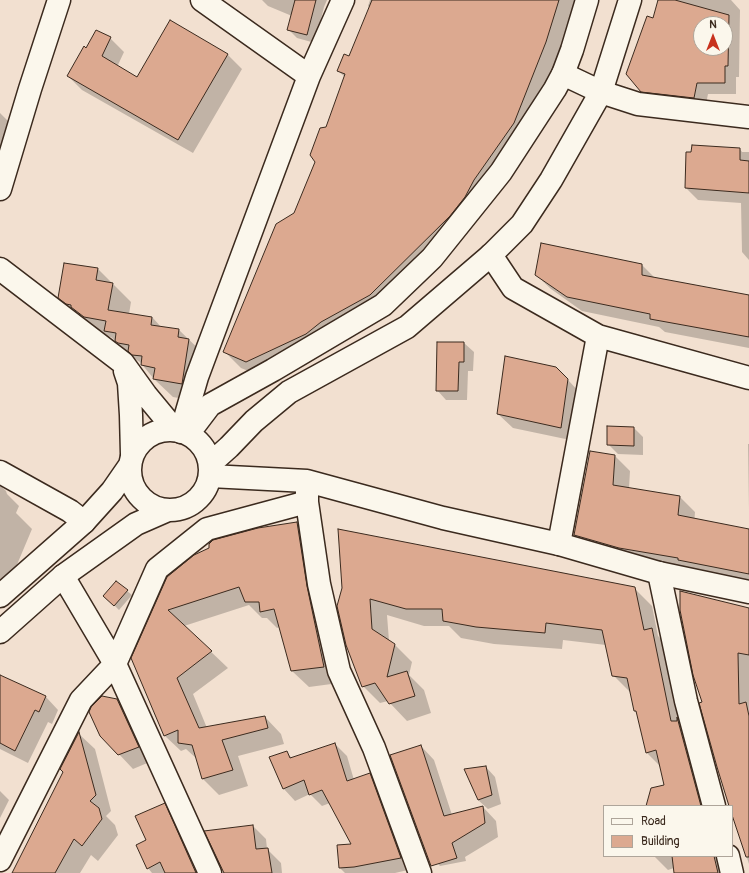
<!DOCTYPE html>
<html>
<head>
<meta charset="utf-8">
<style>
  body { margin:0 }
  #map { position:relative; width:749px; height:873px; overflow:hidden; background:#f2e0d0; font-family:Pangolin,sans-serif }
  canvas { display:block }
  .legend { position:absolute; left:603px; top:805px; width:130px; height:52px; box-sizing:border-box; background:#fbf7ec; border:1px solid #aea59a; margin:0; padding:5px 7px; list-style:none; font-size:12px; color:#3b2a1e }
  .legend li { display:flex; align-items:center; gap:8px; height:20px }
  .legend b { width:20px; border:1px solid #aea59a }
  .north { position:absolute; left:693px; top:16px; width:40px; height:40px; box-sizing:border-box; background:#fbf7ec; border:1px solid #aea59a; border-radius:50%; rotate:0deg; font-size:11px; font-weight:700; line-height:16px; text-align:center; color:#3b2a1e }
  .north::after { content:''; display:block; margin:auto; width:14px; height:18px; background:#c8321e; clip-path:polygon(50% 0,100% 100%,50% 72%,0 100%) }
</style>
</head>
<body>
<div id="map">
<canvas width="749" height="873"></canvas>
<ul class="legend">
<li><b style="height:5px;background:#fbf7ec"></b>Road</li>
<li><b style="height:11px;background:#dca990"></b>Building</li>
</ul>
<div class="north">N</div>
</div>
<script>
const ctx = document.querySelector('canvas').getContext('2d');
ctx.lineJoin = 'round';
function fill(path, color) {
  ctx.fillStyle = color;
  ctx.fill(path, 'evenodd');
}
function poly(rows) {
  const path = new Path2D();
  for (const r of rows) {
    if (r.length === 3) {
      path.moveTo(r[0] + r[2], r[1]);
      path.arc(r[0], r[1], r[2], 0, 2 * Math.PI);
      continue;
    }
    path.moveTo(r[0], r[1]);
    for (let i = 2; i < r.length; i += 2) path.lineTo(r[i], r[i + 1]);
  }
  return path;
}
function strokePath(path, color, width, dash) {
  ctx.strokeStyle = color;
  ctx.lineWidth = width;
  ctx.lineCap = dash ? 'butt' : 'round';
  ctx.setLineDash(dash || []);
  ctx.stroke(path);
}
fill(poly([
  [262,0,327,0,324,7,315,43,297,38,289,30,292,16,268,6],
  [370,0,579,0,562,58,466,232,263,377,241,368,225,352,295,213,316,162,345,77,338,71,350,58,370,8,368,6],
  [659,0,731,0,740,10,739,77,736,77,736,94,708,94,705,109,653,103,642,91,654,19],
  [701,24,725,24,725,48,701,48],
  [171,21,228,55,242,69,193,153,82,90,68,76,87,49,110,38,124,52,117,67,138,78],
  [0,113,12,125,0,159],
  [740,149,742,152,749,152,749,260,742,252,741,203,698,200,686,188,687,153],
  [642,265,655,278,749,296,749,348,665,332,659,327,582,311,551,289,536,275],
  [98,269,131,302,129,314,152,317,162,328,179,330,208,358,200,402,173,397,154,379,140,362,135,359,111,337,104,336,78,316,59,297],
  [464,343,474,352,473,371,468,371,467,400,446,400,437,390],
  [556,367,581,394,575,441,513,428,498,414],
  [634,428,643,437,643,455,618,454,608,444],
  [748,444,749,444,749,510],
  [615,456,630,471,629,488,680,497,695,512,694,526,749,538,749,586,591,551,576,535],
  [0,485,6,491,7,494,19,506,16,513,32,529,0,605],
  [297,523,313,540,339,683,309,687,292,671,280,627,277,628,267,618,262,618,249,605,184,626,228,668,193,694,207,728,265,717,281,734,284,744,238,756,248,786,219,795,203,779,197,759,186,749,181,751,164,735,168,577],
  [343,588,634,588,652,606,658,636,668,646,713,806,647,806,666,786,661,767,646,752,637,714,635,711,631,693,613,675,606,645,563,640,562,649,494,644,461,638,449,626,424,626,387,615,389,641,395,645,412,662,409,675,424,690,431,713,407,721,388,701,380,703,363,686],
  [127,591,132,595,119,610,109,600],
  [749,609,749,864,732,812,732,806,730,806,704,703],
  [0,676,46,697,58,710,52,724,48,722,28,763,0,749],
  [117,700,131,714,152,761,133,769,101,735],
  [79,734,95,749,111,811,106,816,115,825,118,835,98,861,91,855,80,873,14,873,64,772],
  [335,744,347,756,354,780,369,774,381,786,412,869,395,873,345,873,340,868,353,845,330,803,322,806,310,794,295,801,284,789,286,752,292,758],
  [421,746,434,760,452,815,483,807,496,821,498,837,465,857,466,861,440,866,427,852],
  [486,767,495,777,501,804,488,809,478,800],
  [0,791,9,800,0,818],
  [253,826,266,839,267,849,281,863,282,873,223,873,222,868],
  [137,845,190,873,152,873,148,868],
  [654,856,726,856,730,873,675,873,674,868,668,870]
]), '#0003');
const building = poly([
  [295,0,316,0,307,35,287,30,295,0],
  [372,0,559,0,546,42,514,123,474,180,465,197,450,216,370,295,321,322,306,334,246,362,223,352,276,224,294,213,315,162,310,155,320,128,326,127,345,74,337,71,344,54,349,56,372,0],
  [658,0,675,0,729,15,728,66,725,66,725,83,697,83,694,98,641,92,626,74,647,16,653,18,658,0],
  [701,24,725,24,725,48,701,48,701,24],
  [170,20,228,54,178,140,67,76,84,46,86,48,96,30,111,37,102,56,137,77,170,20],
  [692,145,740,148,740,160,749,161,749,193,685,188,686,152,691,152,692,145],
  [541,243,642,264,642,275,749,295,749,337,650,319,650,314,567,297,535,275,541,243],
  [64,263,98,268,96,280,113,283,108,310,152,317,151,325,179,329,178,337,189,339,182,384,153,379,155,368,141,365,142,356,132,355,128,351,129,345,118,343,115,341,116,333,104,331,106,321,84,317,71,307,71,305,66,304,58,298,64,263],
  [437,342,464,342,464,362,459,362,458,391,436,391,437,342],
  [505,356,556,367,568,379,561,428,497,414,505,356],
  [607,426,634,427,634,446,607,445,607,426],
  [590,451,615,455,613,485,680,496,678,515,749,529,749,574,678,560,678,558,619,548,574,535,590,451],
  [297,522,307,586,324,667,291,671,274,609,260,612,259,602,245,602,239,587,168,610,212,651,177,678,199,728,265,716,268,728,222,740,233,770,202,779,192,745,178,743,178,730,164,736,131,658,167,577,194,555,209,548,209,544,213,540,258,528,297,522],
  [338,529,635,587,644,630,652,628,671,721,677,721,677,717,701,806,646,806,651,788,664,785,656,750,646,753,636,711,634,711,627,678,612,676,602,630,546,623,545,633,476,627,443,621,442,609,406,609,370,599,372,629,395,644,387,677,407,671,415,696,389,704,375,683,362,687,346,645,337,606,342,588,338,529],
  [116,581,128,590,114,606,103,596,116,581],
  [680,591,749,608,749,655,738,653,739,704,746,702,749,716,749,857,746,857,732,815,732,806,729,806,717,767,699,703,702,702,693,675,680,610,680,591],
  [0,675,46,696,39,712,35,710,15,751,0,743,0,675],
  [102,696,117,699,139,747,118,755,100,736,89,712,91,707,102,696],
  [79,732,96,795,90,801,99,808,102,819,82,846,74,839,55,873,12,873,63,772,60,769,79,732],
  [335,743,347,781,370,773,401,858,354,867,339,868,337,845,351,844,322,790,309,795,304,780,283,789,269,757,287,751,290,758,335,743],
  [421,745,444,816,483,806,485,823,452,843,457,858,431,866,390,755,421,745],
  [486,766,492,795,478,800,464,769,486,766],
  [165,803,196,873,165,873,160,862,147,869,136,845,146,840,135,816,165,803],
  [253,825,256,849,268,848,272,873,224,873,204,831,253,825],
  [672,856,714,856,718,873,674,873,672,856]
]);
fill(building, '#dca990');
strokePath(building, '#3b2a1e', 1);
const minor = poly([
  [202,0,309,76],
  [563,74,601,92,638,104,749,117],
  [491,255,513,288,598,336,749,378],
  [0,269,123,363,146,395,175,430],
  [125,371,129,383,131,415,132,454],
  [181,432,197,377,309,76,343,0],
  [0,472,70,511,84,522],
  [307,488,307,502,319,584,339,671,374,748,420,873],
  [559,544,598,336],
  [659,573,686,701,714,806],
  [63,576,115,664,210,873],
  [728,856,732,873],
  [0,860,81,700,115,664,157,569,207,529,307,502]
]);
const tertiary = poly([
  [0,189,30,89,59,0],
  [210,476,307,481,443,518,559,544,659,573,749,592]
]);
const secondary = poly([
  [170,470,40],
  [188,434,210,405,273,370,383,305,432,258,501,172,555,89,563,74,572,50,587,0],
  [210,464,229,447,254,421,289,392,407,327,491,255,522,224,551,180,601,92,630,0],
  [0,596,84,522,112,491,130,465],
  [0,632,63,576,136,524,168,510]
]);
strokePath(minor, '#3b2a1e', 25);
strokePath(tertiary, '#3b2a1e', 25);
strokePath(secondary, '#3b2a1e', 25);
strokePath(minor, '#fbf7ec', 22);
strokePath(tertiary, '#fbf7ec', 22);
strokePath(secondary, '#fbf7ec', 22);
</script>
</body>
</html>
